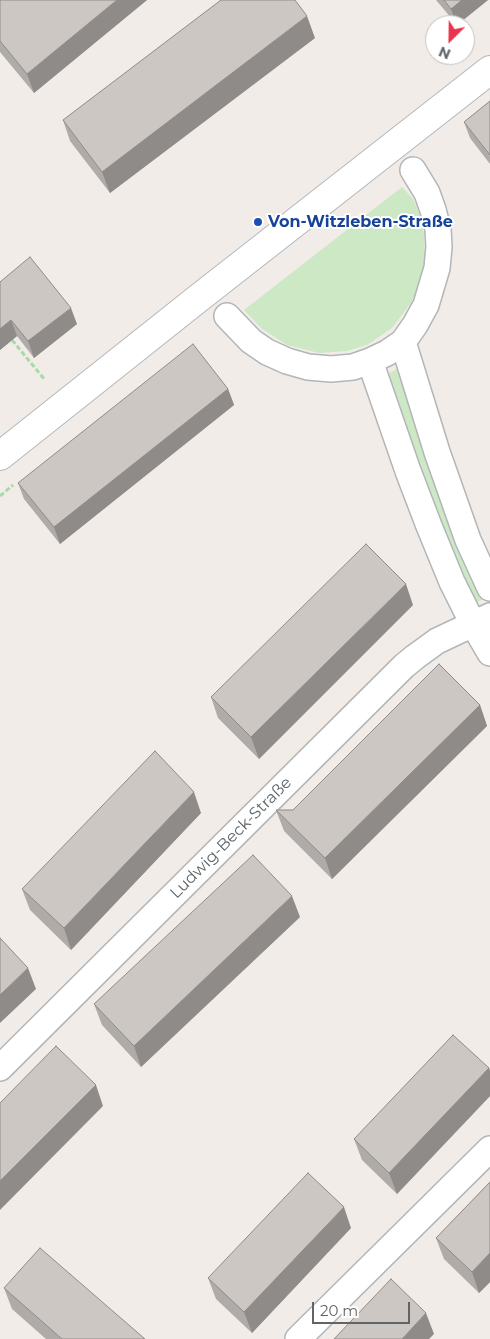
<!DOCTYPE html>
<html>
<head>
<meta charset="utf-8">
<style>
  body { margin:0 }
  #map { position:relative; width:490px; height:1339px; overflow:hidden; background:#f1ece7; font-family:Montserrat,sans-serif }
  canvas { display:block }
  .north { position:absolute; left:425px; top:15px; width:50px; height:50px; box-sizing:border-box; background:#fff; border:1px solid #bfc1c2; border-radius:50%; rotate:203deg; font-size:14px; font-weight:700; line-height:20px; text-align:center; color:#5e6467 }
  .north::after { content:''; display:block; margin:auto; width:18px; height:22px; background:#eb334e; clip-path:polygon(50% 0,100% 100%,50% 72%,0 100%) }
  .scale { position:absolute; left:312px; top:1302px; width:98px; height:22px; box-sizing:border-box; border:2px solid #5e6467; border-top:0; padding-left:6px; font-size:15px; line-height:18px; white-space:nowrap; color:#5e6467; -webkit-text-stroke:4px #fff; paint-order:stroke }
</style>
</head>
<body>
<div id="map">
<canvas width="490" height="1339"></canvas>
<div class="north">N</div>
<div class="scale">20 m</div>
</div>
<script>
const ctx = document.querySelector('canvas').getContext('2d');
ctx.lineJoin = 'round';
function fill(path, color) {
  ctx.fillStyle = color;
  ctx.fill(path, 'evenodd');
}
function poly(rows) {
  const path = new Path2D();
  for (const r of rows) {
    path.moveTo(r[0], r[1]);
    for (let i = 2; i < r.length; i += 2) path.lineTo(r[i], r[i + 1]);
  }
  return path;
}
function strokePath(path, color, width, dash) {
  ctx.strokeStyle = color;
  ctx.lineWidth = width;
  ctx.lineCap = dash ? 'butt' : 'round';
  ctx.setLineDash(dash || []);
  ctx.stroke(path);
}
function drawText(font, color, halo, rows, align = 'center') {
  ctx.font = font + ' Montserrat,sans-serif';
  ctx.lineWidth = 4;
  ctx.setLineDash([]);
  ctx.textBaseline = 'middle';
  ctx.strokeStyle = halo;
  ctx.fillStyle = color;
  for (const [text, x, y, turn = 0] of rows) {
    ctx.save();
    ctx.translate(x, y);
    ctx.rotate((+turn || 0) * Math.PI / 180);
    ctx.textAlign = isNaN(turn) ? turn : align;
    if (halo) ctx.strokeText(text, 0, 0);
    ctx.fillText(text, 0, 0);
    ctx.restore();
  }
}
fill(poly([
  [402,187,413,199,420,215,424,235,425,255,422,279,411,303,392,328,367,345,347,351,319,353,287,345,262,329,244,310],
  [399,368,486,598,475,603,448,548,387,374]
]), '#cce8c4');
const street = poly([
  [227,316,251,341,267,352,287,361,308,367,331,369,353,367,370,361,387,353,403,342,415,325,426,305,437,268,439,247,438,229,433,210,427,193,413,170],
  [403,342,437,452,468,540,490,588],
  [370,361,408,471,429,526,452,582,473,624,490,653],
  [0,1068,404,666,415,657,437,641,490,616],
  [298,1339,490,1149]
]);
const secondary = poly([
  [0,456,200,297,490,70]
]);
strokePath(street, '#b2b6b9', 28);
strokePath(secondary, '#b3b8bc', 30);
strokePath(poly([
  [12,340,45,380],
  [0,496,13,485]
]), '#a7daa9', 3, [5, 2.5]);
strokePath(street, '#fff', 25);
strokePath(secondary, '#fff', 28);
fill(poly([
  [0,0,147,0,34,93,0,52],
  [436,0,488,0,457,25],
  [315,38,110,193,70,141,63,120],
  [490,101,490,164,470,138,464,122],
  [0,282,77,324,34,358,17,336,0,350],
  [228,389,234,405,60,544,24,499,18,483],
  [413,605,259,759,218,718,211,697],
  [480,705,487,726,332,879,284,831,276,810,293,810],
  [201,813,71,950,30,910,22,889],
  [300,917,141,1067,102,1025,94,1004],
  [489,1068,490,1071,490,1096,397,1194,362,1160,354,1139],
  [490,1182,490,1282,479,1293,444,1259,436,1238],
  [351,1228,252,1333,216,1299,208,1278],
  [4,1288,145,1339,46,1339,12,1309]
]), '#afaba8');
fill(poly([
  [117,0,147,0,34,93,27,74],
  [462,0,488,0,457,25,451,9],
  [307,16,315,38,110,193,102,172],
  [71,308,77,324,34,358,28,341],
  [11,320,17,336,0,350,0,329],
  [228,389,234,405,60,544,54,527],
  [406,584,413,605,259,759,251,737],
  [480,705,487,726,332,879,325,858],
  [194,792,201,813,71,950,64,928],
  [292,896,300,917,141,1067,134,1046],
  [28,968,36,989,0,1023,0,995],
  [489,1068,490,1071,490,1096,397,1194,389,1173],
  [96,1085,103,1106,0,1210,0,1181],
  [344,1207,351,1228,252,1333,244,1312],
  [490,1253,490,1282,479,1293,472,1272],
  [426,1313,434,1334,429,1339,402,1339]
]), '#8f8b88');
const building = poly([
  [0,0,117,0,27,74,0,41,0,0],
  [221,0,295,0,307,16,102,172,63,120,221,0],
  [444,0,462,0,451,9,444,0],
  [490,101,490,155,464,122,490,101],
  [30,257,71,308,28,341,11,320,0,329,0,282,30,257],
  [193,344,228,389,54,527,18,483,193,344],
  [366,544,406,584,251,737,211,697,366,544],
  [439,664,480,705,325,858,276,810,293,810,439,664],
  [155,751,194,792,64,928,22,889,155,751],
  [253,855,292,896,134,1046,94,1004,253,855],
  [0,938,28,968,0,995,0,938],
  [453,1035,489,1068,389,1173,354,1139,453,1035],
  [56,1046,96,1085,0,1181,0,1103,56,1046],
  [308,1173,344,1207,244,1312,208,1278,308,1173],
  [490,1182,490,1253,472,1272,436,1238,490,1182],
  [40,1248,145,1339,62,1339,4,1288,40,1248],
  [391,1279,426,1313,402,1339,334,1339,391,1279]
]);
fill(building, '#ccc7c3');
strokePath(building, '#8f8b88', 1);
for (const [x, y, r, color] of [
  [258,222,5,"#1a4fb4"]
]) {
  const dot = new Path2D();
  dot.arc(x, y, r, 0, 2 * Math.PI);
  ctx.fillStyle = color;
  ctx.fill(dot);
  strokePath(dot, '#fff', 2);
}
drawText('bold 16px', '#164399', '#fff', [
  ["Von-Witzleben-Straße",268,222]
], 'left');
drawText('16px', '#5e6467', '#fff', [
  ["Ludwig-Beck-Straße",231,838,-45]
]);
</script>
</body>
</html>
